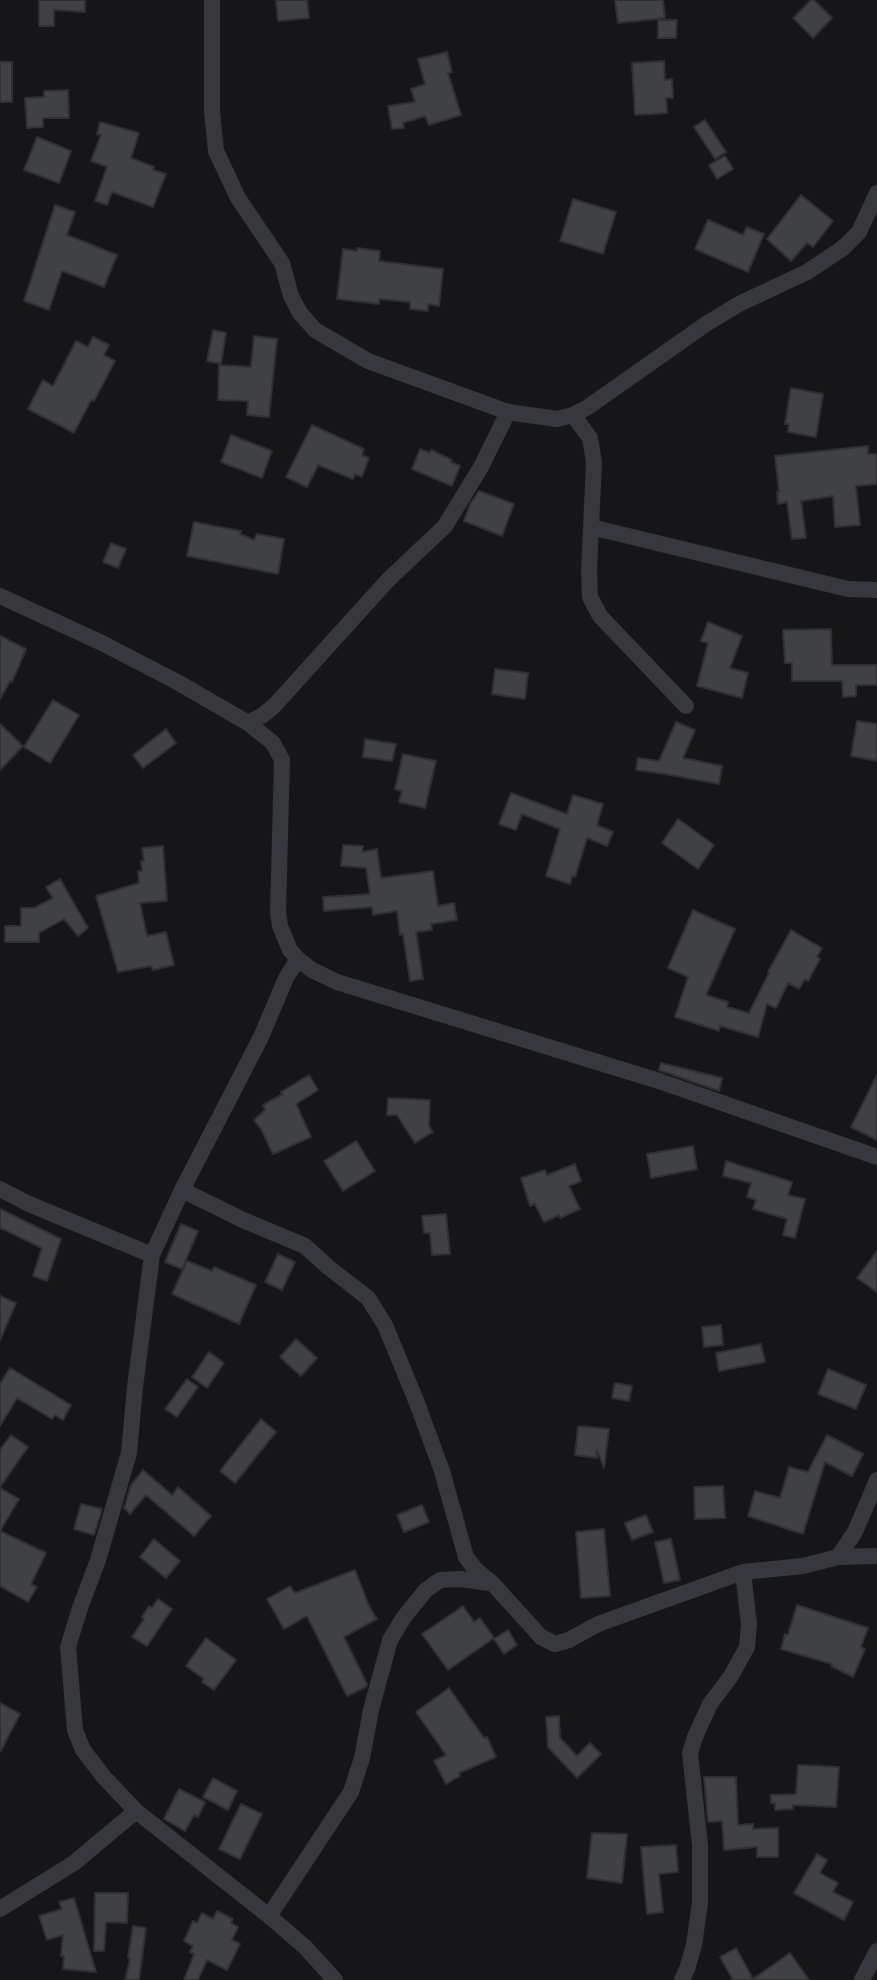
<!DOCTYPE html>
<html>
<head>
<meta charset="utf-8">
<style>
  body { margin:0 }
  canvas { display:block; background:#161618 }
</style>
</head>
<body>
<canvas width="877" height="1980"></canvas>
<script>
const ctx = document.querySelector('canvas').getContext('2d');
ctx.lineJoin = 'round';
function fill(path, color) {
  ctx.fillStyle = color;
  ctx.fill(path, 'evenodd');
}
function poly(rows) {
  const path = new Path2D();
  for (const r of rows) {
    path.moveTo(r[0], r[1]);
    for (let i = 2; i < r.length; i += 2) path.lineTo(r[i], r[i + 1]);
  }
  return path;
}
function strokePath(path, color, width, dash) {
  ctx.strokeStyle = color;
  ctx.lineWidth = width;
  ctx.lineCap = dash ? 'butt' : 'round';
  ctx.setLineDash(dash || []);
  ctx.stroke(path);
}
const building = poly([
  [39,0,85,0,85,12,54,10,54,26,39,26,39,0],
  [276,0,307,0,309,18,278,21,276,0],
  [615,0,663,0,665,18,618,23,615,0],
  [811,0,814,0,832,18,813,38,793,18,811,0],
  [658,20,677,20,676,38,658,38,658,20],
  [447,52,452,72,448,73,461,115,429,125,425,116,403,123,404,128,392,129,388,106,415,102,411,89,425,84,418,59,447,52],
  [664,61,665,80,672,79,673,98,666,98,667,113,635,115,632,63,664,61],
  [0,62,12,62,12,102,0,102,0,62],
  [68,90,69,118,43,118,43,127,27,128,25,98,44,97,44,91,68,90],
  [705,120,726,152,715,159,694,127,705,120],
  [100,122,139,133,131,158,154,167,153,170,166,174,153,207,112,192,107,205,95,201,107,167,91,161,101,135,97,134,100,122],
  [37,137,71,151,59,183,24,170,37,137],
  [725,156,733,169,717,179,709,165,725,156],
  [801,195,833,221,813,247,807,243,791,261,767,239,801,195],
  [573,199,616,212,603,254,560,241,573,199],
  [55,205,75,212,67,235,117,255,104,287,62,271,49,310,24,301,55,205],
  [708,220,743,235,747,227,764,234,748,272,695,249,708,220],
  [357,248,380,251,379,261,443,269,439,306,428,304,428,311,410,309,410,302,379,299,379,304,337,299,343,249,357,251,357,248],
  [213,330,226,333,221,364,207,361,213,330],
  [254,336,277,339,269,417,247,415,248,401,218,400,219,365,251,367,254,336],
  [93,337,109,345,104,355,115,361,94,401,91,400,74,433,28,409,43,380,53,386,76,341,88,347,93,337],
  [791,388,823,394,816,437,788,432,789,424,785,424,791,388],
  [312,425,364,449,362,455,369,458,362,477,355,474,353,479,318,465,307,487,286,477,312,425],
  [231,435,272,451,262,478,221,462,231,435],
  [868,446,868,454,877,454,877,484,856,486,860,525,835,527,833,496,801,501,806,538,792,539,787,502,778,504,777,492,779,492,775,456,868,446],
  [420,449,430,453,431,450,452,460,451,462,460,466,452,486,412,469,420,449],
  [479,491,514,504,502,536,464,521,470,504,479,491],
  [194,522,241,531,240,534,254,540,257,534,284,539,278,574,187,556,194,522],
  [111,543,126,549,118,568,103,562,111,543],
  [708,622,742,636,730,668,748,673,742,698,697,686,708,643,701,641,708,622],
  [831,629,832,665,877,665,877,685,856,685,856,696,843,697,842,681,792,681,792,663,785,663,783,630,831,629],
  [0,636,26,649,12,682,10,681,0,699,0,636],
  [495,669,528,673,525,699,492,694,495,669],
  [53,700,79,715,50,763,24,747,53,700],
  [857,721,877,724,877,761,851,756,857,721],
  [676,722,695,730,683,758,722,766,719,784,665,774,636,770,638,758,659,761,676,722],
  [0,724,23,746,0,770,0,724],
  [166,729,176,743,143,768,133,755,166,729],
  [365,739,396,744,392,761,363,757,365,739],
  [403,754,436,761,425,808,399,802,402,791,395,789,403,754],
  [511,793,567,814,573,795,603,804,597,825,613,832,607,846,587,838,575,877,572,876,570,884,546,876,560,829,522,814,516,830,499,824,511,793],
  [678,819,714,845,698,869,662,843,678,819],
  [343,845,363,846,362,852,377,849,381,878,433,871,438,906,454,903,457,920,431,924,432,930,416,932,423,979,410,981,403,934,400,935,397,911,373,915,372,907,324,911,323,897,370,894,366,868,341,866,343,845],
  [163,846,167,901,140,903,147,936,166,932,174,965,153,970,151,966,118,972,96,896,139,883,138,871,142,871,141,861,144,861,142,848,163,846],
  [60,879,88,928,78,936,64,919,39,933,39,942,5,942,5,926,21,926,21,908,34,908,53,898,46,887,60,879],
  [693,910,735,929,706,995,728,1002,727,1007,749,1013,769,973,768,972,791,930,822,948,817,957,820,959,808,981,805,979,799,989,788,983,776,1008,767,1004,758,1037,720,1026,719,1031,675,1017,688,977,668,968,693,910],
  [661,1063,722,1078,719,1091,659,1070,661,1063],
  [309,1075,318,1090,296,1104,311,1137,273,1154,261,1129,254,1120,265,1110,263,1105,283,1094,281,1092,309,1075],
  [877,1075,877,1140,851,1127,877,1075],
  [388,1098,430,1100,429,1126,433,1132,415,1143,397,1115,387,1115,388,1098],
  [356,1141,375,1171,343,1191,324,1161,356,1141],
  [693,1146,697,1169,651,1178,647,1154,693,1146],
  [726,1161,792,1182,788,1195,805,1199,795,1238,783,1235,787,1219,753,1209,756,1200,747,1197,751,1183,723,1176,726,1161],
  [575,1164,581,1181,569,1186,580,1209,560,1218,559,1215,544,1222,535,1204,530,1206,521,1178,545,1170,547,1175,575,1164],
  [0,1209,61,1239,47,1281,33,1276,42,1248,0,1228,0,1209],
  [446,1214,450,1254,432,1255,430,1233,424,1233,422,1216,446,1214],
  [181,1224,198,1231,182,1269,165,1262,181,1224],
  [877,1251,877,1292,857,1278,877,1251],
  [278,1254,295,1262,282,1290,265,1282,278,1254],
  [187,1261,212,1271,214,1267,256,1285,239,1324,172,1294,187,1261],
  [0,1296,16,1303,0,1340,0,1296],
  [721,1325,723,1345,704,1347,702,1327,721,1325],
  [296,1339,317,1358,301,1376,280,1357,296,1339],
  [761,1344,765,1362,719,1371,716,1353,761,1344],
  [209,1352,224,1363,207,1388,192,1377,209,1352],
  [10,1368,71,1405,63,1420,55,1415,52,1419,17,1398,0,1426,0,1384,10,1368],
  [828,1369,866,1385,856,1409,818,1394,828,1369],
  [187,1379,198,1387,177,1417,165,1409,187,1379],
  [615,1383,632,1386,629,1401,612,1398,615,1383],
  [261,1419,276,1432,235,1483,220,1471,261,1419],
  [578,1426,609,1429,604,1468,597,1450,597,1458,575,1455,578,1426],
  [11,1435,28,1447,0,1487,0,1450,11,1435],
  [827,1435,863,1454,852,1476,825,1462,803,1534,748,1516,755,1491,780,1498,789,1467,808,1472,827,1435],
  [143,1470,172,1495,178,1487,211,1516,194,1536,146,1495,130,1514,124,1508,131,1485,143,1470],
  [723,1486,725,1518,695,1519,694,1487,723,1486],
  [0,1488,19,1499,0,1531,46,1553,31,1584,37,1587,28,1602,0,1586,0,1488],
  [81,1504,102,1509,94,1535,74,1529,81,1504],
  [422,1505,429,1522,404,1532,397,1515,422,1505],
  [646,1515,653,1532,632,1540,625,1523,646,1515],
  [604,1529,610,1596,581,1598,576,1532,604,1529],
  [154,1539,180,1561,166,1578,140,1557,154,1539],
  [671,1539,680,1580,664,1583,655,1542,671,1539],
  [355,1570,369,1606,377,1619,344,1637,367,1684,366,1687,347,1696,307,1616,284,1629,267,1599,290,1586,295,1593,355,1570],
  [158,1599,172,1609,147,1646,132,1637,144,1619,142,1617,149,1606,152,1608,158,1599],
  [797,1605,868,1628,861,1647,865,1649,853,1677,831,1666,832,1664,781,1649,785,1634,788,1635,797,1605],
  [463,1606,474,1622,480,1618,494,1638,448,1670,422,1634,463,1606],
  [508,1630,517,1645,504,1654,494,1639,508,1630],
  [206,1638,236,1660,214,1690,202,1682,204,1679,186,1666,206,1638],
  [449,1688,484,1738,487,1737,496,1757,459,1773,460,1776,446,1784,434,1761,446,1755,416,1712,449,1688],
  [0,1703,20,1714,0,1752,0,1703],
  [559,1716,560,1738,577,1756,590,1743,601,1754,577,1778,548,1747,546,1717,559,1716],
  [798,1765,839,1767,836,1807,793,1805,793,1809,775,1810,775,1803,771,1803,771,1795,796,1794,798,1765],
  [704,1777,736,1777,738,1825,753,1824,753,1829,778,1828,778,1857,757,1857,757,1847,724,1850,722,1821,708,1822,704,1777],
  [213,1778,237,1791,228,1810,203,1797,213,1778],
  [179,1789,205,1802,198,1817,194,1815,185,1831,164,1819,179,1789],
  [241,1804,262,1814,240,1859,219,1849,241,1804],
  [592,1833,627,1834,622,1883,587,1878,592,1833],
  [676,1845,678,1872,659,1874,663,1912,647,1914,641,1847,676,1845],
  [817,1854,827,1860,820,1873,838,1883,833,1892,853,1902,844,1920,794,1893,817,1854],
  [95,1893,128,1893,127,1923,106,1922,104,1951,94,1951,95,1893],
  [74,1898,96,1972,63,1969,64,1956,61,1956,63,1935,47,1940,39,1916,62,1909,59,1902,74,1898],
  [217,1911,233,1919,231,1923,238,1927,232,1940,240,1944,227,1970,207,1960,198,1980,184,1980,194,1954,190,1952,193,1946,184,1941,193,1921,197,1923,202,1913,213,1919,217,1911],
  [133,1926,146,1928,139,1980,125,1980,130,1959,128,1958,133,1926],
  [736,1948,753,1979,790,1953,809,1980,733,1980,720,1957,736,1948]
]);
fill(building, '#404145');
strokePath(building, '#303034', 2);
strokePath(poly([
  [212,0,212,112,216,151,238,198,282,263,291,296,300,313,315,330,368,361,508,412,557,419,573,415,588,407,706,324,739,304,807,272,843,248,859,232,877,193],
  [573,415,590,438,594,462,589,571,590,597,600,616,686,706],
  [591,527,848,589,877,590],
  [0,596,102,643,179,683,248,723,273,743,282,760,278,912,280,926,290,950,298,959,312,970,337,982,659,1081,877,1157],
  [248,723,263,715,274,706,388,580,445,526,481,467,508,412],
  [298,959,286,978,261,1037,182,1190,152,1255,135,1387,129,1453,98,1560,80,1608,68,1647,75,1730,83,1750,103,1776,136,1811,269,1916,305,1947,335,1980],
  [0,1189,29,1204,152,1255],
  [182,1190,243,1220,305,1246,328,1267,368,1298,385,1325,417,1403,442,1471,466,1557,476,1570,493,1584,541,1637,555,1644,569,1640,598,1624,743,1572,803,1566,838,1557,877,1556],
  [838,1557,855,1532,877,1480],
  [0,1909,74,1863,136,1811],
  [269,1916,351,1792,362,1758,371,1710,390,1640,404,1617,426,1590,440,1580,460,1579,490,1583],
  [682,1980,687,1969,694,1945,700,1903,700,1845,690,1753,695,1737,710,1704,731,1676,747,1647,749,1624,743,1572],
  [862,1980,877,1951]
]), '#37383d', 16);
</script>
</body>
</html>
